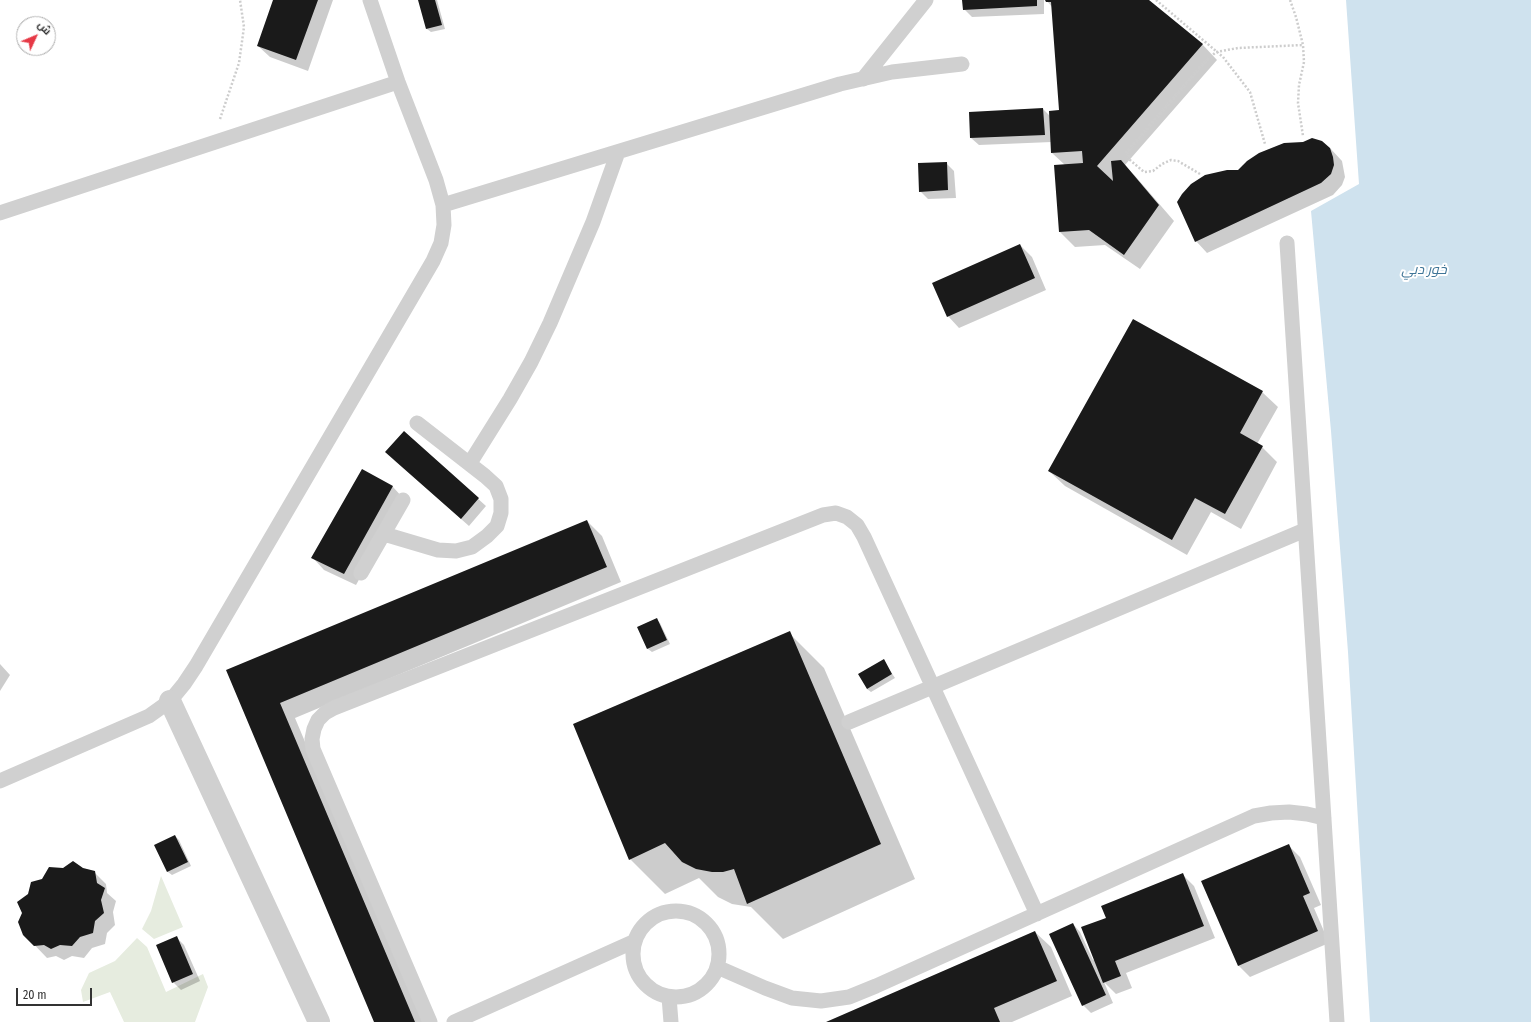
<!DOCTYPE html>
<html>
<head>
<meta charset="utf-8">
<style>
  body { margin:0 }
  #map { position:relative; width:1531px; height:1022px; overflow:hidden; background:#fff; font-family:"Fira Sans Condensed",Cairo,sans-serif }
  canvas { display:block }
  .north { position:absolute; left:16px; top:16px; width:40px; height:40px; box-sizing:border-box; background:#fff; border:1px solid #adadad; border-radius:50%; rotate:46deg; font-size:11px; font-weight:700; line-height:16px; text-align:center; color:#333 }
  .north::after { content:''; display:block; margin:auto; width:14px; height:18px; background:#e63946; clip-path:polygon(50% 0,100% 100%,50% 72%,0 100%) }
  .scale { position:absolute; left:16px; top:988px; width:76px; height:18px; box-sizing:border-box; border:2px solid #333; border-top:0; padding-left:5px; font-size:12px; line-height:14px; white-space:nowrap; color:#333; -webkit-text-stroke:3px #fff; paint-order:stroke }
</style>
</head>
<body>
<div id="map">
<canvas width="1531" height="1022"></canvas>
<div class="north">ش</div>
<div class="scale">20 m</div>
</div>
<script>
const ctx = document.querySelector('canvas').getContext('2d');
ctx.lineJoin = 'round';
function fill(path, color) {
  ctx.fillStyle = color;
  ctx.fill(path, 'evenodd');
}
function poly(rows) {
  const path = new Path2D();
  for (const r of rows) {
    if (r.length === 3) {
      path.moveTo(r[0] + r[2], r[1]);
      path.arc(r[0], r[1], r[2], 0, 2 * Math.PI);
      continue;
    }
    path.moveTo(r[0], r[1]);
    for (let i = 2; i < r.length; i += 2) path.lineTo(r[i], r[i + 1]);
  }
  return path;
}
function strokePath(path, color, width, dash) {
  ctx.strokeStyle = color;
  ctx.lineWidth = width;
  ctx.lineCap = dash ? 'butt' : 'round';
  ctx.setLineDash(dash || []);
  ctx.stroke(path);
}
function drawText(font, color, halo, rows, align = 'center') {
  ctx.font = font + ' "Fira Sans Condensed",Cairo,sans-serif';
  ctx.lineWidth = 4;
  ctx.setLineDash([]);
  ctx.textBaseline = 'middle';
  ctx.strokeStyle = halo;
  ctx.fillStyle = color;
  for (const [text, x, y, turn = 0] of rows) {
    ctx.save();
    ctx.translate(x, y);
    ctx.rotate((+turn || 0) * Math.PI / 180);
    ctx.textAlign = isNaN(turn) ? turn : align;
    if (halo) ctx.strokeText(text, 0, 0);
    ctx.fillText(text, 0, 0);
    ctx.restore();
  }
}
fill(poly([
  [161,876,183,927,154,939,142,929,151,911],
  [137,938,147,947,166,992,203,974,208,987,195,1022,124,1022,110,992,83,1002,81,990,89,973,115,961]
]), '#e6ecdf');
fill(poly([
  [1346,0,1531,0,1531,1022,1370,1022,1348,652,1331,431,1311,211,1359,184]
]), '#cfe2ee');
fill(poly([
  [275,0,333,0,308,71,270,57,258,46],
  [419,0,437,0,445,29,431,32,427,29],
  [963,0,1044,0,1044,14,972,17,964,9],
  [1046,0,1147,0,1202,44,1217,60,1125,165,1136,177,1174,221,1140,269,1105,245,1075,247,1060,232,1065,165,1052,153,1052,142,979,145,971,138,1043,109,1050,116,1060,111,1053,8],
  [1330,148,1342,161,1345,177,1342,185,1333,195,1207,253,1196,241,1239,171],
  [946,163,954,171,956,198,928,199,920,191],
  [1020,245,1032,257,1046,290,959,328,948,316],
  [1262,392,1278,407,1257,444,1262,447,1277,462,1241,529,1211,512,1187,555,1065,486,1049,471],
  [404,432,486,506,469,526,394,460],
  [362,471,393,487,404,499,356,585,324,570,313,558],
  [587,521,602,536,621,582,295,718,423,1022,375,1022,227,671],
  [656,619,660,623,670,644,652,652,648,649,638,627],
  [789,633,824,668,915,879,783,939,751,907,732,904,718,897,699,878,665,894,630,859],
  [883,660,895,678,871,692,867,689],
  [0,664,10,675,0,691],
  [175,836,179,840,191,866,172,875,168,872,155,845],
  [1288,845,1300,857,1321,905,1314,908,1329,943,1250,977,1238,965],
  [83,869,94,872,106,884,107,893,116,901,113,912,115,925,107,933,105,944,92,948,84,958,72,956,64,960,56,956,47,958,24,934],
  [1182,874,1194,886,1215,938,1126,973,1132,988,1116,994,1104,982,1113,1003,1091,1013,1083,1005,1073,924,1080,932,1093,960,1095,959,1107,919],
  [1035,932,1051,947,1072,996,1012,1022,828,1022],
  [176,937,184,945,200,981,181,990,173,982]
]), '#0003');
fill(poly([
  [273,0,318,0,296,60,257,46],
  [418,0,435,0,442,25,426,29],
  [962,0,1037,0,1037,6,963,10],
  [1045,0,1149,0,1203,44,1097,166,1113,181,1111,161,1121,160,1159,205,1124,255,1089,230,1059,232,1054,165,1083,163,1082,151,1051,153,1049,111,1059,110,1051,2,1046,2],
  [1043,108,1045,135,970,138,969,112],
  [1312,138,1322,141,1330,148,1333,157,1334,165,1331,174,1321,183,1195,242,1177,202,1182,194,1191,184,1205,175,1227,170,1238,170,1247,161,1259,153,1284,143,1303,142],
  [947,162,948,190,919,192,918,163],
  [1020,244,1035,278,947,317,932,283],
  [1133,319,1263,391,1240,433,1263,446,1225,514,1195,498,1172,540,1048,471],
  [404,431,479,498,461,519,385,452],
  [362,469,393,486,344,574,311,558],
  [587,520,607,567,280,703,415,1022,374,1022,226,670],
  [657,618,667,640,647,649,637,627],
  [790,631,881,844,747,904,734,869,723,872,712,872,696,869,682,862,665,843,629,860,573,724],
  [884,659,892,674,867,689,858,674],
  [175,835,188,862,167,872,154,845],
  [1289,844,1310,893,1303,896,1318,931,1238,966,1201,881],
  [73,861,83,868,95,871,97,883,105,888,101,900,104,913,95,921,93,933,80,937,72,946,60,945,51,949,44,945,34,946,23,935,18,922,22,913,17,902,28,894,31,882,42,879,49,867,63,868],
  [1183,873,1204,926,1115,961,1121,976,1103,983,1081,927,1106,918,1101,906],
  [1073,923,1106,995,1082,1006,1049,934],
  [1035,931,1057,981,994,1008,1000,1022,826,1022],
  [177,936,193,974,172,983,156,945]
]), '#1a1a1a');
strokePath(poly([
  [1156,0,1223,57,1250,92,1265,144],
  [1290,0,1296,17,1303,45,1304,62,1299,85,1298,103,1303,136],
  [220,119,239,63,244,27,240,0],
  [1200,174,1178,161,1171,160,1162,164,1153,171,1144,172,1130,160,1127,152,1203,64,1216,52,1238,48,1303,45]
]), '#cdcdcd', 2.5, [2, 2]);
strokePath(poly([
  [863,79,926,0],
  [443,205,840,84,892,72,962,64],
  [0,213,398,82],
  [1287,243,1337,1022],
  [470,463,510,399,531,362,550,323,593,222,618,152],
  [384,534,438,550,456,551,472,547,487,536,497,526,501,513,501,499,496,486,485,476,417,423],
  [361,573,403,500],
  [849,722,1305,530],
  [0,781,149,716,170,701,184,684,196,666,433,261,441,243,444,225,443,205,436,180,398,82,370,0],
  [676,954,43],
  [717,967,765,988,792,998,821,1001,849,997,876,986,1254,816,1271,813,1289,812,1307,814,1324,818],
  [669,997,671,1022],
  [430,1022,313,749,312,739,314,729,318,720,325,713,334,708,823,515,836,513,847,517,857,525,864,537,1037,914],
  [454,1022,635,941]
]), '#d0d0d0', 15);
strokePath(poly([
  [170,701,319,1022]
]), '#d0d0d0', 22);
drawText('italic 14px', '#3f7597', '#fff', [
  ["خور دبي",1424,270]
]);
</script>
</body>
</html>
